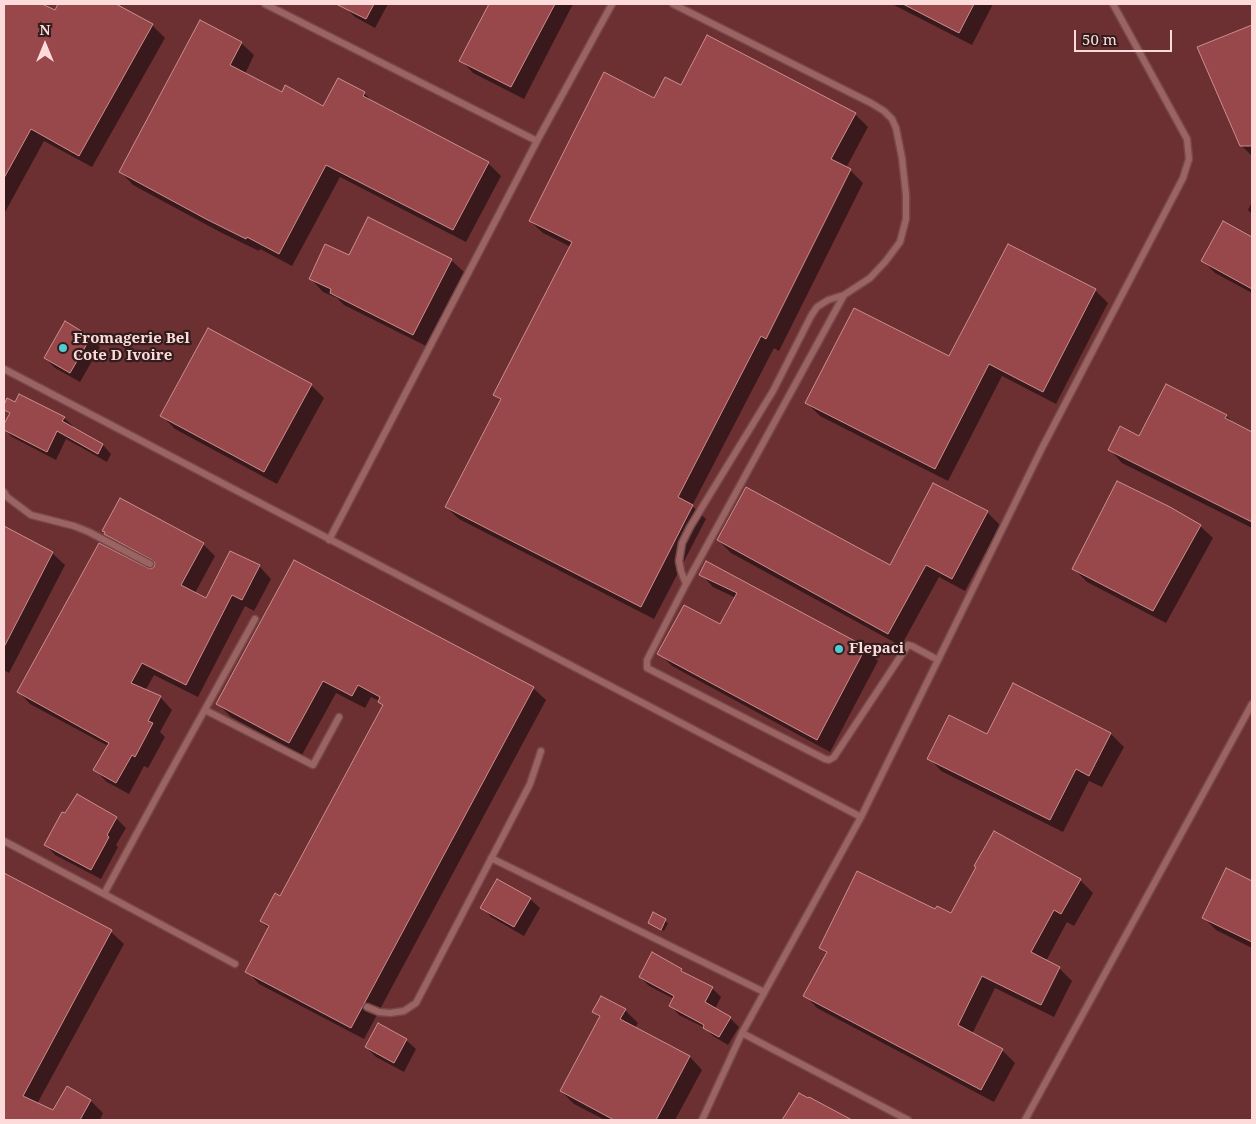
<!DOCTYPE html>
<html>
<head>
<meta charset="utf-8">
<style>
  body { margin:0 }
  #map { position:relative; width:1256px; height:1124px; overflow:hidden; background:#5e2a2c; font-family:"Noto Serif",serif }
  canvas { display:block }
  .frame { position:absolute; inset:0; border:5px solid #fcdbda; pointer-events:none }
  .north { position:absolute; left:20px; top:20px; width:50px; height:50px; -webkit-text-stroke:4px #331c1c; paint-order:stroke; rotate:0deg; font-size:14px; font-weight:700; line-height:20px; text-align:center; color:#fcdbda }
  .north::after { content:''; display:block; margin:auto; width:18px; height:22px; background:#fcdbda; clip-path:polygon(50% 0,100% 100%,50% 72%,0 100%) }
  .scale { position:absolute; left:1074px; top:30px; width:98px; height:22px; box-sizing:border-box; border:2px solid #fcdbda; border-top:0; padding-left:6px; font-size:15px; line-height:18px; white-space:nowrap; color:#fcdbda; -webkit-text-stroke:4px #331c1c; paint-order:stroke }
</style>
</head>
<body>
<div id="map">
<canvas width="1256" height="1124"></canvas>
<div class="frame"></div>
<div class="north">N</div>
<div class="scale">50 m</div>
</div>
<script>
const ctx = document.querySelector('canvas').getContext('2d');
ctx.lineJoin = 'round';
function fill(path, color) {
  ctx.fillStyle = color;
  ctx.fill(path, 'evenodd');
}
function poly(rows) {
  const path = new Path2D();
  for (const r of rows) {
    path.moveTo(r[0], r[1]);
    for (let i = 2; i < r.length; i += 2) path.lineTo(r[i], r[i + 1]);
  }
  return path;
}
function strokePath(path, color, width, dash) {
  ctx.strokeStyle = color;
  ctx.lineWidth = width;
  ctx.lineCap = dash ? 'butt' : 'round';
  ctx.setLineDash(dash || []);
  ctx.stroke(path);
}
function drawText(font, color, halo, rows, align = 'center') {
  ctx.font = font + ' "Noto Serif",serif';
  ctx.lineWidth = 4.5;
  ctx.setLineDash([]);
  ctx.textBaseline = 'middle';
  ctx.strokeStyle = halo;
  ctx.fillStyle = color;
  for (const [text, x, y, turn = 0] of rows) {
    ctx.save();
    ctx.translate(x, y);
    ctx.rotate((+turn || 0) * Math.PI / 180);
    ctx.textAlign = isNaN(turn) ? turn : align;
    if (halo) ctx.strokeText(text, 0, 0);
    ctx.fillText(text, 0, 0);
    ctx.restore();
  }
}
fill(poly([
  [4,4,1252,4,1252,1120,4,1120]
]), '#6c3033');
fill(poly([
  [4,4,40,4,55,12,60,4,113,4,152,25,165,38,92,167,44,141,4,214],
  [347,4,388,4,375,28,355,17,345,7],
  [490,4,573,4,524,99,473,73,461,60],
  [892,4,993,4,972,45],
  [1252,26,1252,156,1241,145,1199,47],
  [241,43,254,55,245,74,282,94,324,107,364,93,374,103,488,163,501,176,466,242,340,177,292,266,260,249,259,251,220,232,133,185,121,172],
  [682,86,855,114,868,127,846,168,850,170,863,183,779,351,774,348,692,506,706,519,654,619,459,519,446,507,501,401,495,395,571,247,543,233,530,221,655,99],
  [1252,202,1252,214,1248,210],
  [1224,223,1252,239,1252,293,1215,273,1203,261],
  [349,257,451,260,464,272,426,346,344,305,337,298,323,292,311,279],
  [1095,290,1108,303,1056,404,1002,376,948,481,820,416,807,403,950,358],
  [90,338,100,347,80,382,55,368,45,358],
  [311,385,324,398,277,484,175,429,162,416],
  [8,400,64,418,73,426,72,428,103,445,111,454,107,462,66,439,56,460,12,437,4,429,10,415,4,409],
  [1226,416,1236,425,1252,434,1252,528,1122,463,1110,450,1140,438],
  [987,512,1000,525,965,591,939,577,901,646,731,553,718,540,890,567],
  [1200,526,1213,538,1166,623,1087,582,1074,569],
  [4,528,52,553,65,565,9,673,4,670],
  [105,534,203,544,215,556,195,593,206,599,259,566,271,579,254,611,245,606,198,697,154,675,145,691,160,697,172,710,160,732,165,737,148,768,144,766,129,794,107,782,95,770,108,746,30,704,18,691,156,566,117,546],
  [294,561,533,688,546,700,364,1039,259,984,247,971,269,929,261,921,281,898,384,706,379,701,371,697,365,708,336,693,302,755,231,717,218,704],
  [706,563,866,648,878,661,830,752,672,666,659,653,721,626,736,598,713,587,701,574],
  [1014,684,1111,734,1124,747,1102,787,1089,781,1063,832,941,771,929,758,987,736],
  [77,795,116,818,126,828,116,845,118,847,101,879,55,855,46,845],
  [1227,870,1252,882,1252,948,1216,930,1204,918],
  [4,875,111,932,124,944,37,1104,53,1112,67,1088,91,1101,103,1113,100,1120,4,1120],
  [1080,880,1093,893,1074,926,1067,922,1046,961,1059,968,1072,981,1054,1017,995,988,972,1034,1002,1050,1015,1063,994,1102,817,1008,805,995,827,954,821,948,936,911,952,915],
  [530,899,540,908,524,936,491,917,482,907],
  [654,914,668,923,664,931,652,925],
  [653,954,682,970,687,975,712,988,721,997,715,1009,730,1018,739,1027,728,1045,713,1036,705,1028,679,1015,671,1006,674,999,649,986,640,977],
  [625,1010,638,1023,635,1028,690,1057,702,1070,675,1120,605,1120,574,1104,561,1091,600,1018,594,1012],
  [406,1040,416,1049,404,1072,376,1057,366,1047],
  [800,1095,849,1120,784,1120]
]), '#0007');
const building = poly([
  [4,4,42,4,55,10,58,4,116,4,153,24,79,156,31,129,4,178,4,4],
  [336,4,374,4,366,19,336,4],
  [489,4,555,4,511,87,459,61,489,4],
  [903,4,974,4,959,33,903,4],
  [200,20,242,42,230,65,282,92,285,85,323,106,338,78,365,92,363,96,489,162,453,230,326,165,279,254,247,237,246,239,206,219,119,172,200,20],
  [1252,25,1252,146,1240,146,1197,47,1252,25],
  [707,35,856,113,831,159,851,169,766,339,761,336,678,497,693,505,641,607,445,507,501,399,493,395,572,242,529,221,604,72,654,98,665,77,681,85,707,35],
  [368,217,452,259,413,335,330,293,331,289,309,279,325,244,349,255,368,217],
  [1223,221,1252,237,1252,289,1201,261,1223,221],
  [1008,244,1096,289,1043,392,989,364,935,469,805,403,854,308,949,356,1008,244],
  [65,321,91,337,70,373,44,358,65,321],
  [208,328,312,384,264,472,160,416,208,328],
  [1166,384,1227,415,1225,418,1252,432,1252,522,1108,450,1120,426,1139,436,1166,384],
  [19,394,65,417,62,421,103,444,98,454,57,431,47,452,4,430,4,424,10,413,4,410,4,405,7,398,15,402,19,394],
  [1117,481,1170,507,1201,525,1153,611,1072,569,1117,481],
  [933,483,988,511,952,579,926,565,888,634,717,540,746,487,890,565,933,483],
  [120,498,204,543,181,585,206,598,230,551,260,565,242,600,232,595,186,685,142,663,131,683,161,696,148,721,153,723,135,757,132,755,116,783,93,770,109,743,17,692,99,543,148,568,151,569,154,567,155,563,152,560,104,534,105,532,102,531,120,498],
  [4,526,53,552,4,647,4,526],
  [294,560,534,687,351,1028,245,972,269,926,260,921,275,893,280,896,383,705,378,702,380,697,358,685,352,696,323,681,289,743,216,704,294,560],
  [706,561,866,647,817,740,657,654,684,605,720,624,737,593,699,575,706,561],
  [1013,683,1111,733,1089,776,1076,769,1050,820,927,759,949,715,987,734,1013,683],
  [77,794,117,817,107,835,109,837,91,870,44,845,62,812,65,813,77,794],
  [994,831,1081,879,1061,914,1054,910,1031,952,1060,967,1041,1005,982,976,958,1025,1003,1049,981,1090,803,996,827,952,819,948,857,871,935,909,937,906,951,913,976,867,974,866,994,831],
  [1226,868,1252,881,1252,942,1202,918,1226,868],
  [4,873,112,930,23,1096,53,1110,67,1086,91,1100,80,1120,4,1120,4,873],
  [497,879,531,898,514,927,480,908,497,879],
  [653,912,666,919,661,930,648,923,653,912],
  [652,952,682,969,681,971,713,987,705,1002,731,1017,719,1037,703,1028,704,1025,669,1006,674,996,639,977,652,952],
  [601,996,626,1009,620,1019,690,1056,656,1120,614,1120,560,1091,600,1016,592,1012,601,996],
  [378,1023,407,1039,394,1063,365,1047,378,1023],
  [799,1093,808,1098,809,1097,852,1120,782,1120,799,1093]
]);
fill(building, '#98474b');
strokePath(building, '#cb8e8e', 1);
const service = poly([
  [265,4,537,141],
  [673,4,871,103,884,111,892,119,896,128,902,158,906,195,906,219,900,242,885,262,870,278,844,295,828,300,817,307,811,316,773,391,690,527,682,543,679,561,681,571,686,584],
  [844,295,686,584,647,660,647,668,825,759,829,760,834,757,908,645,912,646,938,660],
  [4,369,861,817],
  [4,492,7,497,31,515,74,526,89,532,150,564],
  [329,540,537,141,612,4],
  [205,710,313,765,339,717],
  [4,841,104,894,235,964],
  [491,858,764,992],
  [104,894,162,787,255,619],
  [367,1007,379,1012,390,1013,404,1011,416,1003,530,784,541,751],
  [742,1033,908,1120],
  [702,1120,742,1033,861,817,1042,448,1183,178,1189,159,1187,139,1113,4],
  [1025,1120,1252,704]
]);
strokePath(service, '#75494b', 9);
strokePath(service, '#9c6363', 6);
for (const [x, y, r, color] of [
  [63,348,5,"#51ccd1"],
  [839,649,5,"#51ccd1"]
]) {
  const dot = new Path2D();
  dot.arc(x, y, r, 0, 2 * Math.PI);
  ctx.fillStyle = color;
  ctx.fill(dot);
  strokePath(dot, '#331c1c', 2);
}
drawText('bold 15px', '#fcdbda', '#331c1c', [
  ["Fromagerie Bel",73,339],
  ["Cote D Ivoire",73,356],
  ["Flepaci",849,649]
], 'left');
</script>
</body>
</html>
